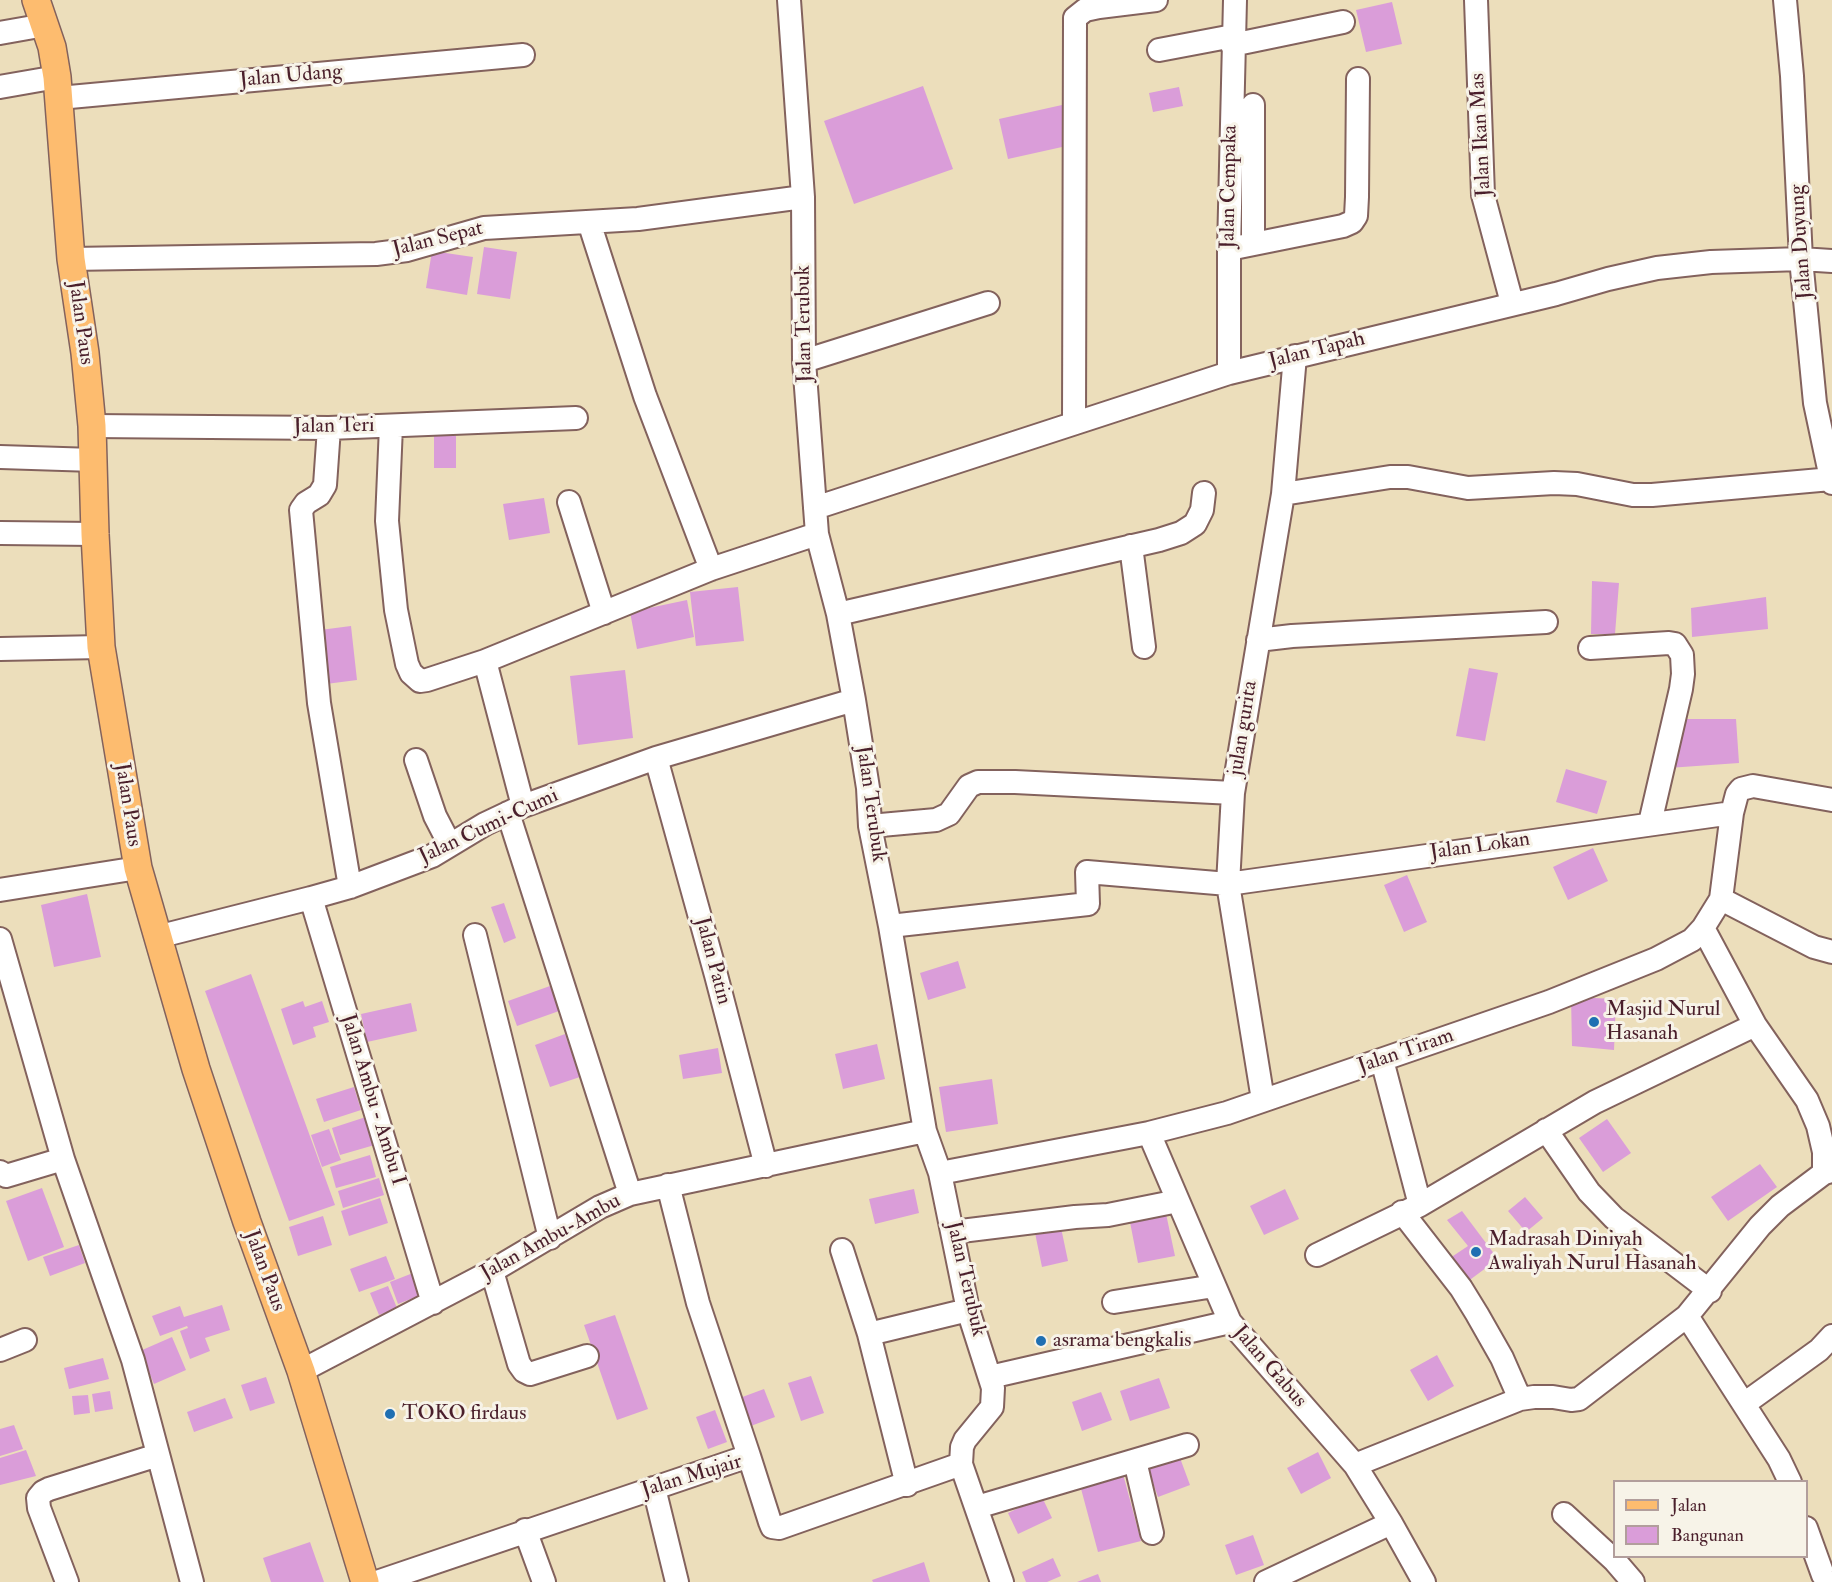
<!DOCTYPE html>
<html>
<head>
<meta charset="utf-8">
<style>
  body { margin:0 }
  #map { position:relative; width:1832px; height:1582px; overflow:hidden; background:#ecdebb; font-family:"IM FELL Double Pica",serif }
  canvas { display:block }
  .legend { position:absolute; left:1613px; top:1480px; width:195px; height:78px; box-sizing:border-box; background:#f7f3e8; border:2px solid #b29e9c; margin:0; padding:8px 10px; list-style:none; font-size:18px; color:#4a1f2b }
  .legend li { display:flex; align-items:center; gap:12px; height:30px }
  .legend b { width:30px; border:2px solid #b29e9c }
</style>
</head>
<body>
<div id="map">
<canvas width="1832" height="1582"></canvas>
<ul class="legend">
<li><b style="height:8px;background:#fdbc6f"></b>Jalan</li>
<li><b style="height:16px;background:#da9dd9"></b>Bangunan</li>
</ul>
</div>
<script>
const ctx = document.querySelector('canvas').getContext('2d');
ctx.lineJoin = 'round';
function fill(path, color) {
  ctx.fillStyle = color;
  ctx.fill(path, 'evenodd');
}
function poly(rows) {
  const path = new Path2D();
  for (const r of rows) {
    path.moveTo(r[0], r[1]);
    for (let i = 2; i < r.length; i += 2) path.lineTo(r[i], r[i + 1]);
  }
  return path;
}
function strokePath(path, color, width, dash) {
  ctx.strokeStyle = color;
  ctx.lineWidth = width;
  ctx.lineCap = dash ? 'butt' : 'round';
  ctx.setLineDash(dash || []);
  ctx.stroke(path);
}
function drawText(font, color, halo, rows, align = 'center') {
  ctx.font = font + ' "IM FELL Double Pica",serif';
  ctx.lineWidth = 6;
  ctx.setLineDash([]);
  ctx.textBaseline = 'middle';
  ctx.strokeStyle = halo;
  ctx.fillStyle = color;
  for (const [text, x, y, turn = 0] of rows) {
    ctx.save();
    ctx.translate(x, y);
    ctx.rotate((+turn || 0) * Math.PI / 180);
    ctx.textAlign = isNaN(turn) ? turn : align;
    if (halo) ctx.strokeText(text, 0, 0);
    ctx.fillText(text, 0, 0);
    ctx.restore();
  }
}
fill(poly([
  [1392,2,1402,44,1366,52,1356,10],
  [923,86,953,169,854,204,824,121],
  [1179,87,1183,106,1153,112,1149,93],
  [1062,105,1071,145,1008,159,999,119],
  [484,247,517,252,510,299,477,294],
  [432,251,473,257,467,295,426,288],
  [434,436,456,436,456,468,434,468],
  [544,498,550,533,509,540,503,504],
  [1592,581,1619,583,1615,634,1591,634],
  [738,587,744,641,696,646,690,592],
  [1766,597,1768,629,1692,637,1691,608],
  [687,600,694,637,637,649,630,612],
  [351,626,357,680,326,684,320,630],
  [1469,668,1498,673,1485,741,1456,736],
  [625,670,633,738,578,745,570,676],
  [1680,719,1736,719,1739,763,1668,768],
  [1566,769,1607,781,1597,814,1556,802],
  [1593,848,1608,881,1568,900,1553,867],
  [1407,875,1427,922,1404,932,1384,885],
  [87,894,101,957,54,967,41,905],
  [504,903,516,938,504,943,491,907],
  [958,961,966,988,928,1000,920,973],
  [251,974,335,1205,289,1221,205,991],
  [550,986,559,1011,517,1026,508,1001],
  [1571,997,1616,999,1614,1050,1572,1046],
  [303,1001,305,1007,322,1001,329,1022,313,1027,316,1037,293,1045,281,1009],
  [411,1003,417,1031,367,1042,361,1014],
  [565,1034,580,1077,550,1087,535,1045],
  [877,1044,885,1079,843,1089,835,1054],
  [718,1048,722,1073,683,1079,679,1055],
  [992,1079,998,1124,946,1132,939,1087],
  [354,1087,361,1110,324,1122,316,1099],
  [369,1116,378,1144,340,1155,332,1128],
  [1607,1119,1631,1153,1603,1172,1579,1138],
  [329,1129,341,1160,322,1167,311,1135],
  [370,1155,376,1177,336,1188,330,1167],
  [1760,1164,1777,1187,1728,1221,1711,1197],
  [379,1178,384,1195,343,1208,338,1191],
  [42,1188,64,1247,28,1261,6,1201],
  [914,1189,919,1213,875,1224,869,1199],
  [1285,1189,1299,1219,1264,1235,1250,1206],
  [1525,1197,1543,1218,1526,1232,1508,1211],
  [380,1198,388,1223,349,1236,341,1211],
  [1165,1209,1175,1256,1138,1263,1129,1217],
  [1462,1211,1498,1259,1467,1282,1450,1258,1468,1246,1447,1220],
  [323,1216,332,1245,298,1256,289,1227],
  [1060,1223,1068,1261,1042,1267,1034,1228],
  [79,1245,85,1263,50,1276,43,1257],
  [386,1256,395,1279,359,1292,350,1269],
  [413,1273,421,1295,398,1304,390,1282],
  [388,1286,397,1308,379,1315,370,1293],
  [222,1305,230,1330,205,1338,210,1351,190,1359,180,1331,188,1328,187,1326,160,1336,152,1316,180,1306,184,1317],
  [615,1315,648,1409,617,1420,584,1325],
  [172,1337,186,1370,154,1384,140,1351],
  [1437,1355,1454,1386,1428,1401,1410,1370],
  [103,1358,109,1379,69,1389,64,1368],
  [811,1376,824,1413,801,1421,788,1383],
  [266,1377,275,1403,250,1411,241,1385],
  [1159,1378,1170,1408,1130,1421,1120,1391],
  [764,1389,775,1417,748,1427,737,1399],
  [110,1391,113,1409,95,1412,92,1394],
  [1101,1392,1112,1420,1082,1431,1072,1402],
  [88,1395,90,1413,74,1415,72,1396],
  [225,1398,233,1418,194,1432,187,1412],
  [715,1410,727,1442,708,1449,696,1417],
  [14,1425,23,1449,0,1456,0,1429],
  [26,1450,36,1476,0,1485,0,1458],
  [1318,1452,1331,1478,1301,1494,1287,1468],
  [1180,1458,1190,1485,1158,1497,1148,1469],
  [1123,1474,1141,1541,1098,1552,1080,1485],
  [1042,1497,1052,1518,1018,1534,1008,1513],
  [1253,1535,1264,1565,1236,1575,1225,1545],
  [310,1542,324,1582,271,1582,263,1558],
  [1053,1558,1061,1576,1047,1582,1026,1582,1022,1572],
  [924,1562,930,1582,873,1582,872,1580],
  [1098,1574,1101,1582,1077,1582]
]), '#da9dd9');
const minor = poly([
  [789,0,803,197,804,361,817,534,838,614,854,700,868,788,870,826,890,926,925,1131,940,1173,968,1310,993,1388,992,1407,965,1440,962,1447,961,1464,1002,1582],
  [1476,0,1483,195,1512,303],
  [1785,0,1792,76,1801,259,1815,403,1832,483],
  [0,33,45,25],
  [1232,45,1343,22],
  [1159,50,1233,36],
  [0,87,57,77],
  [59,98,523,55],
  [1253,105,1253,244],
  [589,222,645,396,711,569],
  [1229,249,1343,226,1352,222,1356,216,1357,197,1358,79],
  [71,259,376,254,407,250,484,228,638,219,803,197],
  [804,361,988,303],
  [1229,373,1229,249,1235,0],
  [1074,423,1075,18,1085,10,1099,7,1156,0],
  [92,426,329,428,576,418],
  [391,426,387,521,396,610,407,664,411,673,420,681,427,680,485,661,711,569,817,534],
  [329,428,325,485,319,495,306,503,301,510,319,703,350,887],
  [0,457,94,460],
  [1283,494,1390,477,1408,477,1468,488,1554,483,1577,484,1633,495,1652,495,1832,479],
  [569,502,604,613],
  [815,508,1229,373,1556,294,1608,279,1657,268,1711,262,1801,259,1832,261],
  [0,533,95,534],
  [1131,546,1144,647],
  [838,614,1159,540,1181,533,1195,524,1202,510,1204,493],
  [1258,640,1292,636,1546,622],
  [1590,648,1669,643,1675,644,1682,655,1683,674,1681,689,1650,823],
  [0,649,101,647],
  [485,661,523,806],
  [656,758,716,975,766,1166],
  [416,760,435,816,450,845],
  [508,813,630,1194],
  [870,826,936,820,949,814,969,786,978,782,1015,782,1233,793],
  [0,890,138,868],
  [311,898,433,1303],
  [1721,899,1732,813,1737,794,1741,789,1753,786,1832,800],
  [890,926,1088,904,1087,872,1228,884,1732,813],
  [1703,928,1755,1025,1807,1100,1818,1126,1824,1152,1824,1173],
  [475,935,550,1238],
  [157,937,311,898,350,887,432,856,485,824,523,806,656,758,854,700],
  [0,939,63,1159,133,1360,192,1582],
  [1382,1060,1420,1205],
  [1263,1100,1228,884,1233,793,1283,494,1295,356],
  [1546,1130,1589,1192,1614,1218,1710,1291],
  [1149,1133,1230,1322,1355,1465,1391,1523,1424,1582],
  [0,1172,6,1176,63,1159],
  [940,1173,1149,1133,1227,1113,1549,1002,1656,959,1692,940,1703,928,1721,899,1814,947,1832,952],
  [668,1185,698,1303,749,1456],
  [1402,1212,1461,1288,1477,1314,1502,1358,1520,1399],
  [953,1232,1075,1217,1108,1215,1178,1201],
  [842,1250,869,1334,907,1485],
  [1317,1255,1420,1205,1595,1102,1755,1025],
  [492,1271,519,1364,524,1371,530,1374,587,1356],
  [1114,1302,1214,1286],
  [1687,1316,1779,1459,1790,1482],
  [869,1334,968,1310],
  [0,1350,25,1340],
  [301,1371,492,1271,600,1207,630,1194,925,1131],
  [990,1377,1230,1322],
  [1744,1404,1819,1350,1832,1336],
  [1135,1461,1152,1533],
  [1355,1465,1520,1399,1534,1397,1553,1397,1571,1400,1579,1399,1687,1316,1760,1226,1780,1206,1824,1173,1832,1171],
  [654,1488,677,1582],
  [977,1507,1187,1445],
  [1564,1514,1615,1561,1633,1582],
  [1806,1528,1823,1575,1830,1582],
  [525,1530,544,1582],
  [67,1582,39,1508,38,1498,43,1492,49,1489,158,1455],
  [377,1582,749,1456,770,1522,772,1527,779,1528,961,1464],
  [1266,1582,1391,1523]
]);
const major = poly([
  [36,0,52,47,57,77,71,259,85,353,92,426,95,534,101,647,138,868,196,1069,247,1222,301,1371,365,1582]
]);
strokePath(minor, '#83625d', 26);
strokePath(major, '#83625d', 30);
strokePath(minor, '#fff', 22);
strokePath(major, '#fdbc6f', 27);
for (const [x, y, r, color] of [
  [1594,1022,6,"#1f6fb2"],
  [1476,1252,6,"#1f6fb2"],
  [1041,1341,6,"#1f6fb2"],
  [390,1414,6,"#1f6fb2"]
]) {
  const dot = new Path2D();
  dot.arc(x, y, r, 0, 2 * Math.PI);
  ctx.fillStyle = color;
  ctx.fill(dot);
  strokePath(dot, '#f7f3e8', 2);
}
drawText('21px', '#4a1f2b', '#f7f3e8', [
  ["Jalan Udang",291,77,-5],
  ["Jalan Ikan Mas",1482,135,-93],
  ["Jalan Cempaka",1230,187,-89],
  ["Jalan Sepat",438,240,-14],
  ["Jalan Duyung",1802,242,-94],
  ["Jalan Paus",80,323,82],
  ["Jalan Terubuk",805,324,-91],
  ["Jalan Tapah",1317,351,-14],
  ["Jalan Teri",334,427,-1],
  ["julan gurita",1244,728,-81],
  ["Jalan Terubuk",870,804,82],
  ["Jalan Paus",127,805,81],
  ["Jalan Cumi-Cumi",489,827,-25],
  ["Jalan Lokan",1480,847,-8],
  ["Jalan Patin",712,961,75],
  ["Jalan Tiram",1406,1052,-19],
  ["Jalan Ambu - Ambu I",372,1100,73],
  ["Jalan Ambu-Ambu",551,1238,-29],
  ["Jalan Paus",264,1271,70],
  ["Jalan Terubuk",965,1279,77],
  ["Jalan Gabus",1269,1367,49],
  ["Jalan Mujair",692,1477,-17]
]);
drawText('21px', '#4a1f2b', '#f7f3e8', [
  ["Masjid Nurul",1606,1010],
  ["Hasanah",1606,1034],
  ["Madrasah Diniyah",1488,1240],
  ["Awaliyah Nurul Hasanah",1488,1264],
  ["asrama bengkalis",1053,1341],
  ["TOKO firdaus",402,1414]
], 'left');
</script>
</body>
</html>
